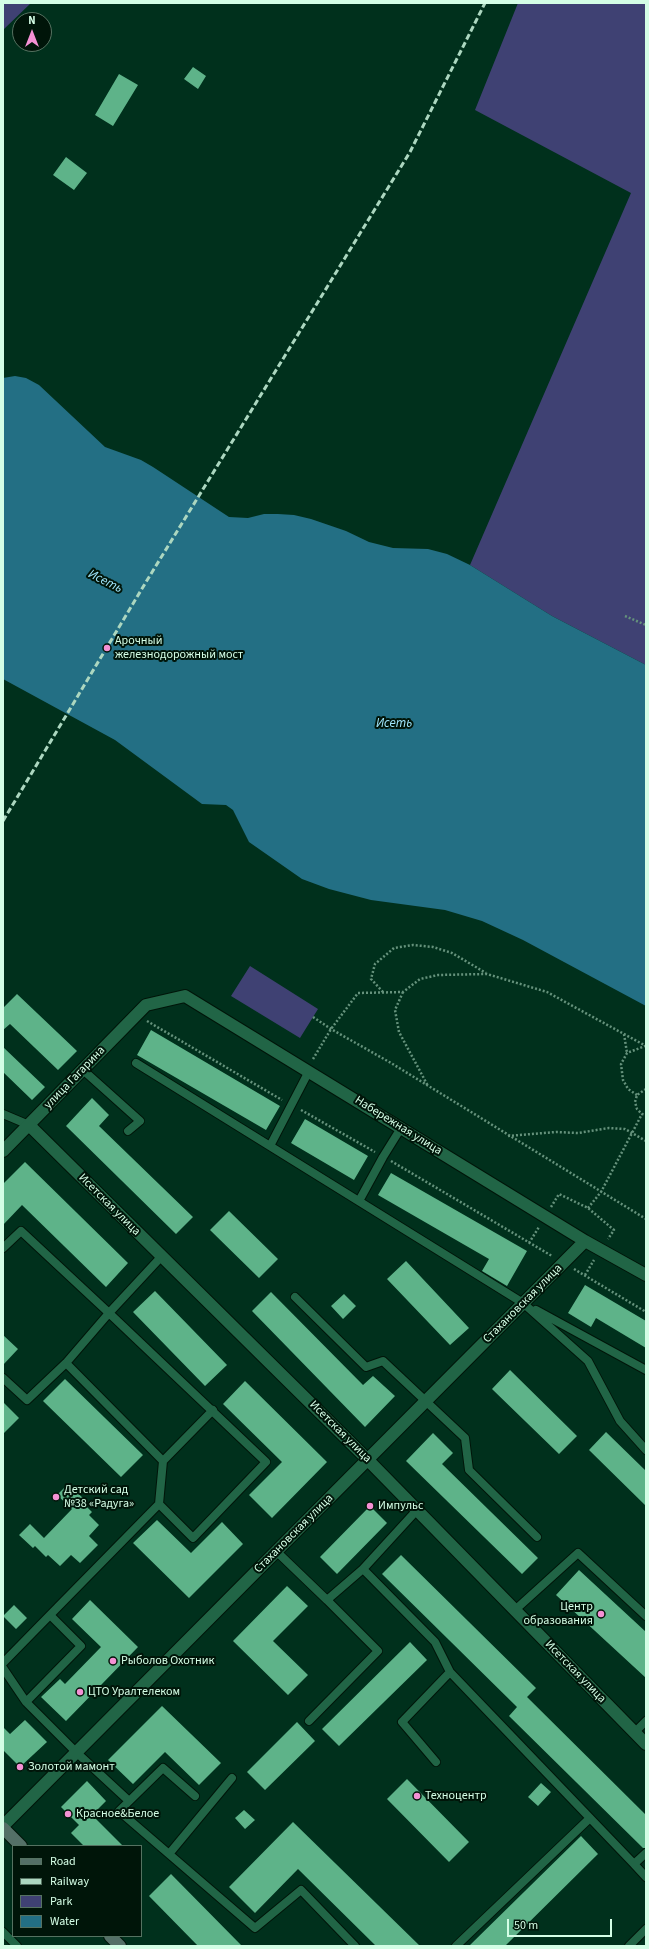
<!DOCTYPE html>
<html>
<head>
<meta charset="utf-8">
<style>
  body { margin:0 }
  #map { position:relative; width:649px; height:1949px; overflow:hidden; background:#00301c; font-family:"Source Sans 3",sans-serif }
  canvas { display:block }
  .frame { position:absolute; inset:0; border:4px solid #d4fee6; pointer-events:none }
  .legend { position:absolute; left:12px; top:1845px; width:130px; height:92px; box-sizing:border-box; background:#001509; border:1px solid #557261; margin:0; padding:5px 7px; list-style:none; font-size:12px; color:#d4fee6 }
  .legend li { display:flex; align-items:center; gap:8px; height:20px }
  .legend b { width:20px; border:1px solid #557261 }
  .north { position:absolute; left:12px; top:12px; width:40px; height:40px; box-sizing:border-box; background:#001509; border:1px solid #557261; border-radius:50%; rotate:0deg; font-size:11px; font-weight:700; line-height:16px; text-align:center; color:#d4fee6 }
  .north::after { content:''; display:block; margin:auto; width:14px; height:18px; background:#f491d4; clip-path:polygon(50% 0,100% 100%,50% 72%,0 100%) }
  .scale { position:absolute; left:507px; top:1919px; width:105px; height:18px; box-sizing:border-box; border:2px solid #d4fee6; border-top:0; padding-left:5px; font-size:12px; line-height:14px; white-space:nowrap; color:#d4fee6; -webkit-text-stroke:3px #001509; paint-order:stroke }
</style>
</head>
<body>
<div id="map">
<canvas width="649" height="1949"></canvas>
<div class="frame"></div>
<ul class="legend">
<li><b style="height:5px;background:#547067"></b>Road</li>
<li><b style="height:5px;background:#acd7c0"></b>Railway</li>
<li><b style="height:11px;background:#3f4173"></b>Park</li>
<li><b style="height:11px;background:#236f84"></b>Water</li>
</ul>
<div class="north">N</div>
<div class="scale">50 m</div>
</div>
<script>
const ctx = document.querySelector('canvas').getContext('2d');
ctx.lineJoin = 'round';
function fill(path, color) {
  ctx.fillStyle = color;
  ctx.fill(path, 'evenodd');
}
function poly(rows) {
  const path = new Path2D();
  for (const r of rows) {
    path.moveTo(r[0], r[1]);
    for (let i = 2; i < r.length; i += 2) path.lineTo(r[i], r[i + 1]);
  }
  return path;
}
function strokePath(path, color, width, dash) {
  ctx.strokeStyle = color;
  ctx.lineWidth = width;
  ctx.lineCap = dash ? 'butt' : 'round';
  ctx.setLineDash(dash || []);
  ctx.stroke(path);
}
function drawText(font, color, halo, rows, align = 'center') {
  ctx.font = font + ' "Source Sans 3",sans-serif';
  ctx.lineWidth = 4;
  ctx.setLineDash([]);
  ctx.textBaseline = 'middle';
  ctx.strokeStyle = halo;
  ctx.fillStyle = color;
  for (const [text, x, y, turn = 0] of rows) {
    ctx.save();
    ctx.translate(x, y);
    ctx.rotate((+turn || 0) * Math.PI / 180);
    ctx.textAlign = isNaN(turn) ? turn : align;
    if (halo) ctx.strokeText(text, 0, 0);
    ctx.fillText(text, 0, 0);
    ctx.restore();
  }
}
fill(poly([
  [3,3,31,3,3,30],
  [518,3,646,3,646,665,552,616,470,565,631,193,475,110],
  [250,966,318,1009,300,1038,231,996]
]), '#3f4173');
fill(poly([
  [15,376,26,378,39,385,105,447,141,460,153,467,229,517,248,518,264,514,278,514,294,515,311,519,346,531,369,542,393,548,428,549,447,554,470,565,552,616,646,665,646,1006,523,940,482,921,445,910,371,900,329,889,302,879,249,842,233,810,226,805,202,804,115,740,3,679,3,378]
]), '#236f84');
fill(poly([
  [193,67,206,76,198,89,184,79],
  [119,74,138,85,113,126,95,115],
  [66,157,87,173,74,190,53,175],
  [17,994,77,1051,58,1070,10,1024,3,1030,3,1008],
  [151,1030,280,1106,266,1130,137,1055],
  [3,1047,45,1087,32,1100,3,1072],
  [92,1098,109,1115,99,1126,193,1217,176,1234,66,1126],
  [305,1119,368,1156,354,1180,291,1143],
  [25,1162,128,1263,106,1287,22,1205,3,1225,3,1184],
  [391,1173,527,1251,507,1286,482,1271,489,1259,378,1195],
  [229,1211,278,1259,259,1278,210,1230],
  [406,1261,469,1328,450,1345,387,1279],
  [585,1285,646,1321,646,1348,596,1318,591,1327,568,1313],
  [155,1291,227,1365,205,1386,133,1312],
  [271,1292,363,1385,373,1376,395,1396,365,1427,252,1311],
  [344,1294,356,1306,343,1319,331,1306],
  [3,1335,18,1349,3,1365],
  [510,1370,577,1436,559,1454,492,1389],
  [65,1379,143,1455,121,1477,43,1401],
  [245,1381,327,1462,272,1518,249,1495,282,1462,223,1404],
  [3,1402,19,1418,3,1434],
  [606,1432,646,1471,646,1506,589,1450],
  [433,1433,453,1453,442,1464,538,1558,522,1574,406,1461],
  [68,1484,85,1500,82,1502,92,1512,89,1515,99,1525,89,1536,98,1545,80,1563,71,1555,60,1566,48,1555,46,1557,35,1546,33,1548,19,1535,30,1524,44,1538,72,1509,57,1495],
  [370,1506,387,1523,337,1574,320,1557],
  [157,1520,191,1553,222,1522,243,1544,189,1598,133,1543],
  [401,1555,536,1688,527,1697,646,1815,646,1848,643,1848,509,1716,517,1707,382,1574],
  [579,1570,646,1632,646,1678,556,1595],
  [287,1586,308,1606,273,1641,308,1675,288,1695,233,1641],
  [90,1600,138,1647,66,1721,41,1697,60,1679,65,1684,101,1647,72,1619],
  [14,1605,27,1618,16,1629,3,1616],
  [410,1642,427,1660,339,1746,322,1729],
  [162,1706,221,1763,199,1785,165,1752,133,1784,108,1760],
  [25,1720,47,1742,20,1767,3,1750,3,1727,10,1734],
  [297,1722,315,1741,265,1790,247,1772],
  [407,1779,469,1842,449,1862,387,1799],
  [87,1781,106,1801,92,1815,123,1846,84,1846,71,1833,79,1825,61,1807],
  [541,1783,551,1792,538,1806,528,1797],
  [244,1810,255,1820,245,1829,235,1818],
  [293,1822,420,1946,376,1946,298,1869,255,1913,229,1887],
  [581,1836,598,1854,505,1946,469,1946],
  [171,1874,242,1946,198,1946,149,1896]
]), '#5eb389');
const service = poly([
  [136,1063,523,1303,588,1361,620,1421,646,1450],
  [83,1070,140,1121,128,1131],
  [3,1114,29,1125],
  [270,1146,309,1071],
  [359,1201,383,1157,401,1128],
  [3,1248,21,1231,109,1313,66,1363,27,1400,3,1378],
  [295,1297,366,1367,383,1361,465,1438,469,1470,537,1537],
  [536,1310,646,1370],
  [66,1363,163,1461,213,1410],
  [159,1504,163,1461],
  [276,1551,327,1600,363,1569,435,1642,450,1672,634,1864],
  [363,1569,417,1510],
  [515,1610,578,1553,646,1616],
  [50,1615,159,1504,193,1538,266,1462,109,1313,161,1257],
  [3,1663,50,1615,81,1646,26,1702,76,1752,129,1801],
  [3,1668,26,1702],
  [309,1721,378,1651,327,1600],
  [635,1732,646,1721],
  [436,1762,402,1722,450,1672],
  [195,1796,163,1768,119,1811,255,1928,301,1890,355,1946],
  [646,1853,634,1864,646,1877],
  [169,1854,232,1778],
  [3,1932,17,1946],
  [456,1946,590,1818],
  [629,1946,646,1929]
]);
const minor = poly([
  [29,1125,368,1460,646,1744],
  [3,1151,146,1005,185,996,585,1241,646,1275],
  [3,1826,585,1241]
]);
const secondary = poly([
  [3,1828,21,1846],
  [110,1936,120,1946]
]);
strokePath(service, '#001509', 10);
strokePath(minor, '#001509', 14);
strokePath(secondary, '#001509', 14);
strokePath(poly([
  [625,616,646,625],
  [383,992,371,979,375,964,394,948,413,945,433,947,452,953,486,973],
  [403,992,395,1010,399,1032,428,1086],
  [313,1017,331,1029,391,1063,646,1219],
  [147,1021,282,1100],
  [624,1034,627,1053],
  [313,1059,331,1029,358,993,403,992,420,979,438,975,487,974,547,992,646,1046],
  [646,1089,637,1095,635,1102,637,1109,642,1114,646,1115],
  [637,1095,628,1089,623,1080,621,1064,627,1053,645,1046],
  [301,1110,375,1152],
  [508,1136,556,1132,578,1133,609,1128,625,1129,646,1141],
  [391,1161,552,1256],
  [551,1207,559,1194,588,1208,614,1230,608,1239],
  [588,1208,601,1192,642,1114],
  [529,1243,539,1227],
  [574,1269,646,1312],
  [585,1275,594,1260]
]), '#65927c', 2.5, [2, 2]);
strokePath(service, '#216546', 8);
strokePath(minor, '#216546', 12);
strokePath(secondary, '#547067', 12);
strokePath(poly([
  [3,821,146,582,410,152,485,3]
]), '#acd7c0', 3, [6, 3]);
for (const [x, y, r, color] of [
  [107,648,4,"#f491d4"],
  [56,1497,4,"#f491d4"],
  [370,1506,4,"#f491d4"],
  [601,1614,4,"#f491d4"],
  [113,1661,4,"#f491d4"],
  [80,1692,4,"#f491d4"],
  [20,1767,4,"#f491d4"],
  [417,1796,4,"#f491d4"],
  [68,1814,4,"#f491d4"]
]) {
  const dot = new Path2D();
  dot.arc(x, y, r, 0, 2 * Math.PI);
  ctx.fillStyle = color;
  ctx.fill(dot);
  strokePath(dot, '#001509', 1.5);
}
drawText('12px', '#d4fee6', '#001509', [
  ["Арочный",115,641],
  ["железнодорожный мост",115,655],
  ["Детский сад",64,1490],
  ["№38 «Радуга»",64,1504],
  ["Импульс",378,1506],
  ["Центр",593,1607,"right"],
  ["образования",593,1621,"right"],
  ["Рыболов Охотник",121,1661],
  ["ЦТО Уралтелеком",88,1692],
  ["Золотой мамонт",28,1767],
  ["Техноцентр",425,1796],
  ["Красное&Белое",76,1814]
], 'left');
drawText('12px', '#d4fee6', '#001509', [
  ["улица Гагарина",75,1078,-46],
  ["Набережная улица",398,1126,32],
  ["Исетская улица",109,1205,45],
  ["Стахановская улица",523,1304,-45],
  ["Исетская улица",340,1432,45],
  ["Стахановская улица",294,1534,-45],
  ["Исетская улица",575,1672,46]
]);
drawText('italic 13px', '#a0e7fe', '#001509', [
  ["Исеть",105,582,27],
  ["Исеть",394,724]
]);
</script>
</body>
</html>
